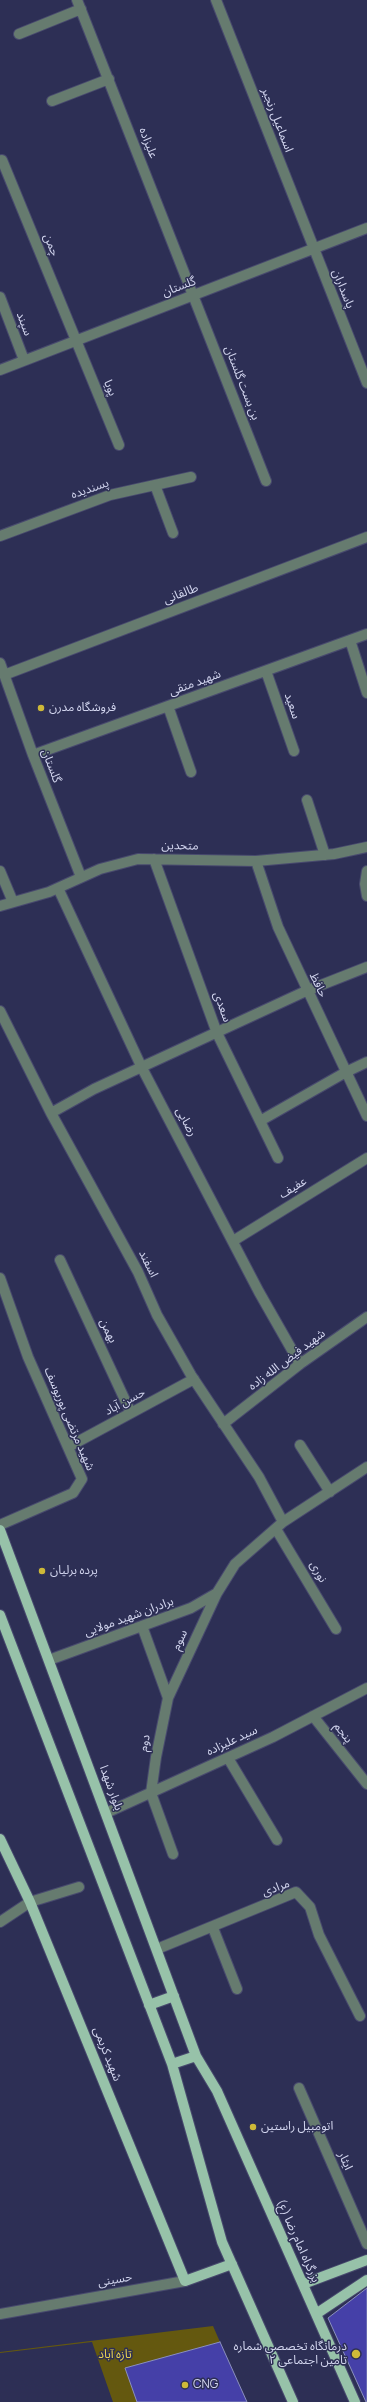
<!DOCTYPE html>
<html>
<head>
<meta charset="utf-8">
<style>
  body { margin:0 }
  canvas { display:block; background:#2d2f55 }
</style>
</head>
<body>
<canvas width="367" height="2402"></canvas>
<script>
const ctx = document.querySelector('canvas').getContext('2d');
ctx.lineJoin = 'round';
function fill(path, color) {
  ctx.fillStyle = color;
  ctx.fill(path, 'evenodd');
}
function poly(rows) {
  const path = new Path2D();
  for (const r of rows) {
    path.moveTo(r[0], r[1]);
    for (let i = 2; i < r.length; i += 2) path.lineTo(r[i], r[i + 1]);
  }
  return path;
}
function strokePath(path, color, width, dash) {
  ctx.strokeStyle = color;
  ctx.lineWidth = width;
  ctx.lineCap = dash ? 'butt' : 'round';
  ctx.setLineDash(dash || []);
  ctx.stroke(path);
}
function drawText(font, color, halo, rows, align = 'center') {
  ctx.font = font + ' Manrope,"Noto Sans Arabic",sans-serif';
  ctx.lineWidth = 3;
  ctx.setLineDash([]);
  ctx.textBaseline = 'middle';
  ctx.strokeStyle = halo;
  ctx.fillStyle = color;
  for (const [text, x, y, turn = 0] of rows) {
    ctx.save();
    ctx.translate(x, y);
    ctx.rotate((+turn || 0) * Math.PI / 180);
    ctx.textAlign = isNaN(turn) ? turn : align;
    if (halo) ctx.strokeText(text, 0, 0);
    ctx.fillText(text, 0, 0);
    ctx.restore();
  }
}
fill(poly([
  [213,2326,220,2342,126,2368,137,2402,113,2402,92,2342,0,2353,0,2352]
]), '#64580f');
const building = poly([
  [367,2288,367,2402,366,2402,328,2318,367,2288],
  [220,2342,247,2402,137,2402,125,2368,220,2342]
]);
fill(building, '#4540a8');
strokePath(building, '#8b90bd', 1);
const minor = poly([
  [77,0,266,481],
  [216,0,367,383],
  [19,34,81,9],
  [52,101,109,79],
  [2,160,119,445],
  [0,297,24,360],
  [0,370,367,228],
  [155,485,173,533],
  [0,536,110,495,191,477],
  [350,640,367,693],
  [0,663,33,755,81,877],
  [266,671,294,751],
  [4,675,367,537],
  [168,706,191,772],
  [33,755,367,634],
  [307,800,325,855],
  [154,859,217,1033,278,1158],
  [256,861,278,927,367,1116],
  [0,871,13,902],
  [367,871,365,884,367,896],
  [58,888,142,1068,259,1292,300,1364],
  [0,906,49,892,100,869,138,859,256,861,334,854,367,847],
  [0,1011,51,1113,138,1272,157,1315,191,1375,259,1477,283,1522],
  [51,1113,94,1089,306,991,367,967],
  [260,1121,346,1072,367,1062],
  [233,1241,367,1158],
  [60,1260,131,1413],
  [0,1278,28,1357,82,1479,73,1493,0,1525],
  [223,1424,300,1364,367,1317],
  [300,1445,330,1492],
  [68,1447,194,1379],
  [276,1529,336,1629],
  [142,1626,168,1698],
  [49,1660,191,1608,217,1593],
  [313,1716,367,1784],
  [228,1758,277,1840],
  [106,1813,273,1737,367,1688],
  [173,1854,151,1793,156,1757,168,1698,217,1593,235,1564,283,1522,367,1467],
  [0,1922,30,1902,79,1887],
  [213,1928,237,1989],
  [157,1949,296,1892,310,1907,319,1935,360,2016],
  [299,2088,367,2244],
  [0,2314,185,2281]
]);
const major = poly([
  [0,1530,196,2056,217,2091,355,2402],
  [0,1615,172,2064],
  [0,1839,30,1902,185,2281,232,2264],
  [149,2005,174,1996],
  [196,2056,172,2064,222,2242,293,2402],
  [303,2284,367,2260],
  [316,2314,367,2280]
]);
strokePath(minor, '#484a6e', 12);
strokePath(major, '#484a6e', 12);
strokePath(minor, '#667b6f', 10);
strokePath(major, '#97c2a9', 10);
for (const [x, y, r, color] of [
  [41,708,4,"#ceb938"],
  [42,1571,4,"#ceb938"],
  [253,2127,4,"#ceb938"],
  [356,2354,5,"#ceb938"],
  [185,2385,4,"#ceb938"]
]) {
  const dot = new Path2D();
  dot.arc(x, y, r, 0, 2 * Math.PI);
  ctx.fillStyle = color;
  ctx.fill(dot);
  strokePath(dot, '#2d2f55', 1.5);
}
drawText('12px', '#d3d6ef', '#2d2f55', [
  ["اسماعیل رنجبر",277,120,69],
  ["علیزاده",148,143,69],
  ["چمن",51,245,68],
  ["گلستان",179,287,-21],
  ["پاسداران",343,289,68],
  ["سپند",24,324,69],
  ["بن بست گلستان",242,383,69],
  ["پویا",110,388,68],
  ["پسندیده",90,489,-19],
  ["طالقانی",181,594,-21],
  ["شهید متقی",195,683,-20],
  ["سعید",292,706,71],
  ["گلستان",51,766,69],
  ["متحدین",180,846,1],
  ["حافظ",318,985,65],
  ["سعدی",222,1007,70],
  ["رضایی",186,1122,62],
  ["عفیف",293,1188,-32],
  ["اسفند",148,1264,64],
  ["بهمن",108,1331,65],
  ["شهید فیض الله زاده",287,1360,-37],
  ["حسن آباد",125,1402,-28],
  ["شهید مرتضی پوریوسف",69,1419,67],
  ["نوری",318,1572,61],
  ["برادران شهید مولایی",129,1617,-20],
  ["سوم",180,1640,-65],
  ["پنجم",343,1733,52],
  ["سید علیزاده",232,1741,-25],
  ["دوم",145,1743,-79],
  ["بلوار شهدا",111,1788,70],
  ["مرادی",276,1888,-20],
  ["شهید کریمی",107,2054,68],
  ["ایثار",345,2161,66],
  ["بزرگراه امام رضا (ع)",298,2241,66],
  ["حسینی",115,2280,-10]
]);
drawText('12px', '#d3d6ef', '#2d2f55', [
  ["فروشگاه مدرن",49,708],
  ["پرده برلیان",50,1571],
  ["اتومبیل راستین",261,2127],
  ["درمانگاه تخصصی شماره",347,2347,"right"],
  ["۲ تامین اجتماعی",347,2361,"right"],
  ["CNG",193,2385]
], 'left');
drawText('12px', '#edd64e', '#2d2f55', [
  ["تازه آباد",115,2355]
]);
</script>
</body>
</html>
